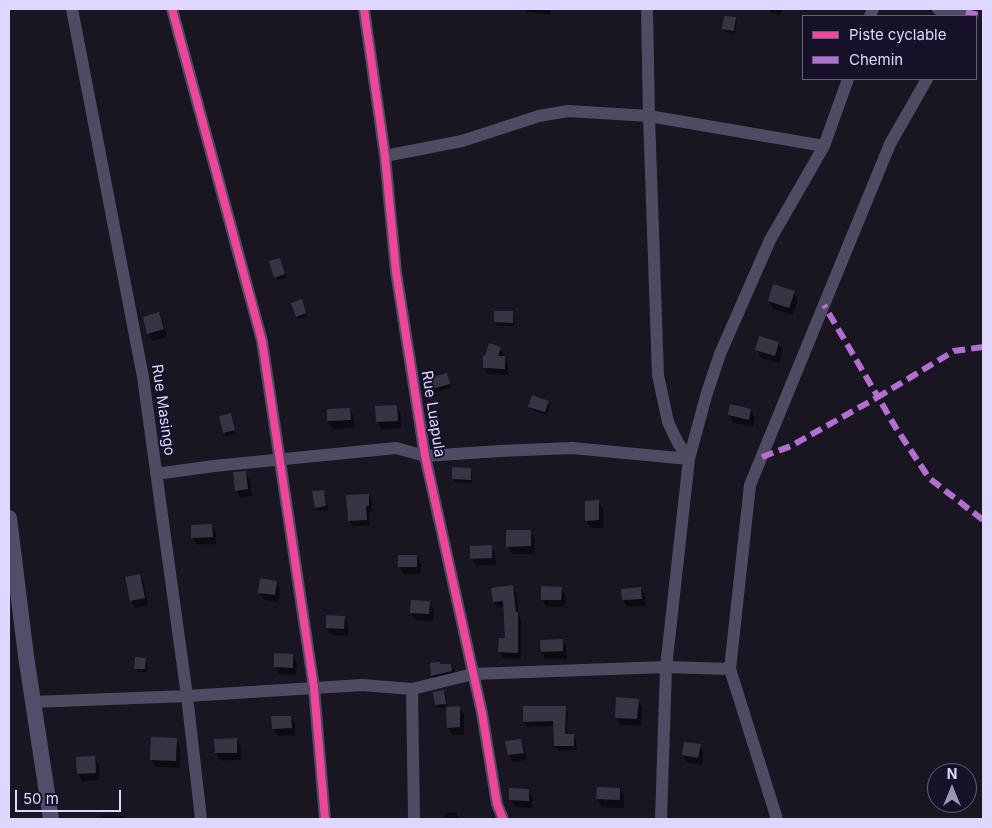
<!DOCTYPE html>
<html>
<head>
<meta charset="utf-8">
<style>
  body { margin:0 }
  #map { position:relative; width:992px; height:828px; overflow:hidden; background:#191622; font-family:Inter,sans-serif }
  canvas { display:block }
  .frame { position:absolute; inset:0; border:10px solid #dfd7ff; pointer-events:none }
  .legend { position:absolute; left:802px; top:15px; width:175px; height:65px; box-sizing:border-box; background:#161028; border:1px solid #66607e; margin:0; padding:6px 9px; list-style:none; font-size:15px; color:#dfd7ff }
  .legend li { display:flex; align-items:center; gap:10px; height:25px }
  .legend b { width:25px; border:1px solid #66607e }
  .north { position:absolute; left:927px; top:763px; width:50px; height:50px; box-sizing:border-box; background:#161028; border:1px solid #66607e; border-radius:50%; rotate:0deg; font-size:14px; font-weight:700; line-height:20px; text-align:center; color:#dfd7ff }
  .north::after { content:''; display:block; margin:auto; width:18px; height:22px; background:#9a93b2; clip-path:polygon(50% 0,100% 100%,50% 72%,0 100%) }
  .scale { position:absolute; left:15px; top:790px; width:106px; height:22px; box-sizing:border-box; border:2px solid #dfd7ff; border-top:0; padding-left:6px; font-size:15px; line-height:18px; white-space:nowrap; color:#dfd7ff; -webkit-text-stroke:4px #161028; paint-order:stroke }
</style>
</head>
<body>
<div id="map">
<canvas width="992" height="828"></canvas>
<div class="frame"></div>
<ul class="legend">
<li><b style="height:6px;background:#ed469a"></b>Piste cyclable</li>
<li><b style="height:6px;background:#b36fd0"></b>Chemin</li>
</ul>
<div class="north">N</div>
<div class="scale">50 m</div>
</div>
<script>
const ctx = document.querySelector('canvas').getContext('2d');
ctx.lineJoin = 'round';
function fill(path, color) {
  ctx.fillStyle = color;
  ctx.fill(path, 'evenodd');
}
function poly(rows) {
  const path = new Path2D();
  for (const r of rows) {
    path.moveTo(r[0], r[1]);
    for (let i = 2; i < r.length; i += 2) path.lineTo(r[i], r[i + 1]);
  }
  return path;
}
function strokePath(path, color, width, dash) {
  ctx.strokeStyle = color;
  ctx.lineWidth = width;
  ctx.lineCap = dash ? 'butt' : 'round';
  ctx.setLineDash(dash || []);
  ctx.stroke(path);
}
function drawText(font, color, halo, rows, align = 'center') {
  ctx.font = font + ' Inter,sans-serif';
  ctx.lineWidth = 4;
  ctx.setLineDash([]);
  ctx.textBaseline = 'middle';
  ctx.strokeStyle = halo;
  ctx.fillStyle = color;
  for (const [text, x, y, turn = 0] of rows) {
    ctx.save();
    ctx.translate(x, y);
    ctx.rotate((+turn || 0) * Math.PI / 180);
    ctx.textAlign = isNaN(turn) ? turn : align;
    if (halo) ctx.strokeText(text, 0, 0);
    ctx.fillText(text, 0, 0);
    ctx.restore();
  }
}
fill(poly([
  [525,9,551,9,550,15,526,12],
  [768,9,783,9,780,16,770,12],
  [735,18,737,22,735,34,726,32,724,29],
  [281,263,286,278,277,280,275,277],
  [794,292,798,300,793,315,773,309,769,301],
  [303,304,307,317,299,319,297,316],
  [496,312,512,313,514,316,514,326,497,326,495,322],
  [159,314,163,321,167,337,153,341,148,334],
  [778,343,783,350,779,363,761,358,757,350],
  [500,348,504,355,503,357,504,357,508,364,508,375,488,374,484,368],
  [447,375,451,388,435,392,433,389],
  [548,402,550,405,547,415,532,410,530,406],
  [731,405,751,410,755,418,753,427,733,423,729,415],
  [397,406,401,414,401,428,381,429,377,421],
  [350,409,354,417,355,428,333,429,328,421,328,410],
  [231,415,233,418,236,434,226,436,224,432],
  [470,469,472,472,472,483,455,482,453,479],
  [245,472,250,480,252,496,240,498,236,490],
  [323,491,325,494,328,510,318,511,316,508,314,492],
  [369,495,372,501,372,512,369,512,370,526,352,526,349,521],
  [598,501,603,509,603,528,591,528,586,520],
  [212,525,216,533,216,544,197,545,192,537],
  [530,531,535,539,535,554,512,554,508,546],
  [491,546,495,554,496,565,476,566,472,558],
  [417,556,421,564,421,574,404,574,399,566],
  [140,575,144,583,148,605,135,608,131,600],
  [276,582,280,589,278,602,264,600,260,593],
  [512,586,516,593,519,615,521,620,521,659,503,658,500,652,506,639,505,607,498,608,494,602],
  [561,588,566,596,565,607,546,607,542,599],
  [641,588,645,596,646,606,627,607,623,600],
  [429,602,434,610,433,621,416,620,411,613],
  [344,617,349,625,348,636,331,635,327,628],
  [562,640,566,647,567,659,546,659,542,652],
  [292,655,297,663,296,675,279,674,275,666],
  [145,659,147,662,147,672,138,672,136,668],
  [440,663,441,665,451,665,455,672,437,683,432,676],
  [443,691,445,694,447,707,438,708,436,705,435,693],
  [638,700,642,707,641,726,620,725,616,717],
  [459,708,464,715,464,735,452,735,448,727],
  [524,708,565,708,568,713,567,735,573,735,576,740,577,750,558,751,555,746,555,726,527,727,524,722],
  [291,717,295,724,295,735,278,736,273,728],
  [176,739,180,747,180,768,156,767,151,759],
  [236,739,241,747,241,760,220,761,216,753,216,740],
  [521,740,525,748,527,760,513,762,509,755],
  [700,746,704,753,702,765,687,762,683,755],
  [94,758,99,765,99,780,82,781,78,774],
  [620,789,624,797,624,808,602,807,597,799],
  [528,790,533,798,532,808,515,807,510,800],
  [456,812,459,819,445,819,445,813],
  [103,815,124,816,126,819,102,819]
]), '#0007');
fill(poly([
  [724,16,736,17,734,31,722,29],
  [280,258,285,274,274,278,269,261],
  [773,284,795,291,789,308,768,301],
  [302,299,306,313,296,317,291,303],
  [494,311,513,311,513,323,494,322],
  [159,312,164,329,147,334,143,317],
  [759,336,779,342,775,356,755,350],
  [489,343,501,347,498,356,505,356,505,369,483,368,483,355,485,356],
  [447,373,450,384,432,389,429,378],
  [532,395,549,401,545,412,528,407],
  [730,404,751,409,749,420,728,415],
  [397,405,398,421,376,422,375,406],
  [350,408,351,420,327,421,327,409],
  [231,413,235,430,223,433,219,416],
  [452,467,471,468,471,480,452,479],
  [246,471,248,489,235,491,233,472],
  [324,490,326,506,315,508,312,491],
  [369,494,369,506,366,506,367,520,348,521,346,495],
  [599,500,599,520,585,521,585,501],
  [212,524,213,537,191,538,191,525],
  [506,530,531,530,531,546,506,547],
  [492,545,492,558,470,559,470,546],
  [398,555,417,555,417,567,398,567],
  [140,574,145,598,130,601,125,577],
  [260,578,277,581,275,595,258,593],
  [513,585,516,612,518,612,518,653,498,652,499,638,505,638,503,601,493,602,491,588],
  [541,586,562,587,561,600,541,600],
  [641,587,642,599,622,600,621,589],
  [411,600,430,601,429,614,410,613],
  [326,615,345,616,344,629,326,628],
  [563,639,563,651,541,652,540,640],
  [274,653,293,654,293,668,274,667],
  [135,657,146,658,145,669,134,669],
  [440,662,440,664,451,664,452,671,431,676,430,663],
  [444,690,446,704,435,705,433,692],
  [616,697,639,699,637,719,615,718],
  [460,706,460,727,447,728,446,707],
  [523,706,566,706,565,734,574,734,574,746,554,746,553,721,523,722],
  [271,716,291,716,292,728,272,729],
  [151,737,177,738,176,761,150,760],
  [237,738,237,753,215,753,214,739],
  [521,739,524,753,508,755,505,741],
  [684,742,701,744,698,758,682,755],
  [95,756,96,773,77,774,76,757],
  [597,787,620,788,620,800,596,799],
  [509,788,529,789,529,801,509,800]
]), '#383444');
strokePath(poly([
  [72,9,143,377,187,696,201,819],
  [172,9,262,341,314,688,325,819],
  [364,9,385,156,396,272,425,456,482,713,497,804,503,819],
  [647,9,649,116,658,375,668,422,678,443,689,459],
  [938,9,941,10,966,12],
  [870,16,873,9],
  [385,156,462,141,539,116,568,111,649,116,824,146],
  [156,474,214,466,396,448,425,456,500,451,572,448,689,459],
  [412,689,414,819],
  [33,702,187,696,362,685,412,689,473,674,666,667,730,669],
  [661,819,666,667,689,459,706,396,720,354,770,240,824,146,848,79],
  [777,819,730,669,750,485,890,144,927,79]
]), '#4e4b63', 12);
strokePath(poly([
  [9,518,26,656,51,819]
]), '#524d69', 16);
strokePath(poly([
  [966,12,983,16],
  [983,347,954,351,878,397,896,428,929,478,983,520],
  [762,457,791,446,878,397,824,305]
]), '#b36fd0', 6, [12, 6]);
strokePath(poly([
  [172,9,262,341,314,688,325,819],
  [364,9,385,156,396,272,425,456,482,713,497,804,503,819]
]), '#ed469a', 8);
drawText('15px', '#dfd7ff', '#161028', [
  ["Rue Masingo",163,410,82],
  ["Rue Luapula",433,414,81]
]);
</script>
</body>
</html>
